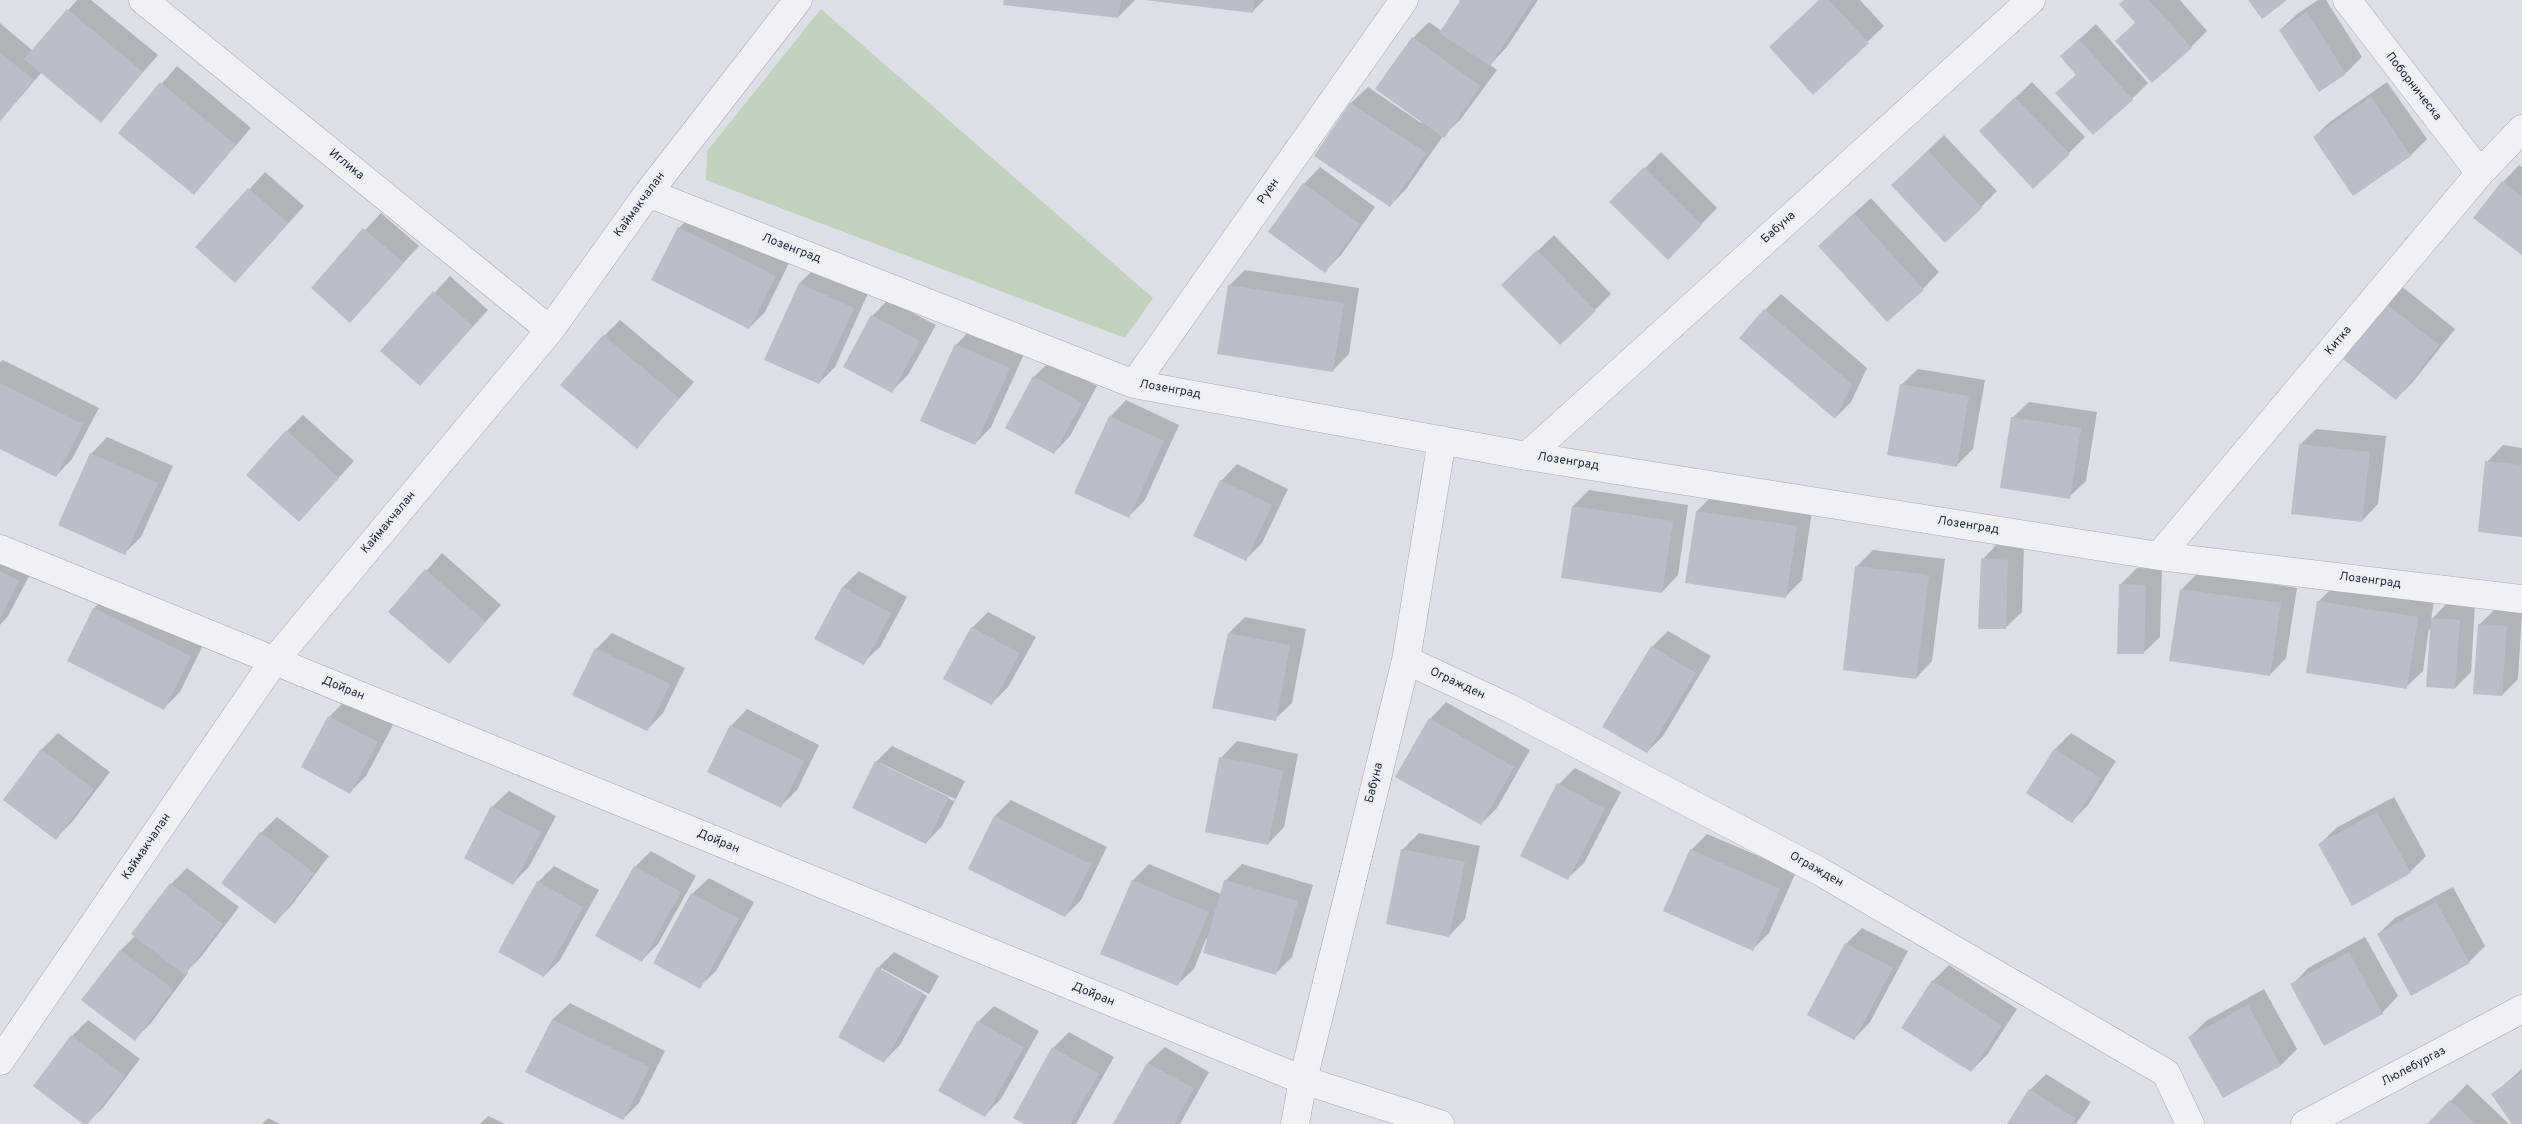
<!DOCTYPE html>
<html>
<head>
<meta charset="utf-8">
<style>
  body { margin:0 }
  canvas { display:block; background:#dce0e6 }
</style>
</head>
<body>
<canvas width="2522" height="1124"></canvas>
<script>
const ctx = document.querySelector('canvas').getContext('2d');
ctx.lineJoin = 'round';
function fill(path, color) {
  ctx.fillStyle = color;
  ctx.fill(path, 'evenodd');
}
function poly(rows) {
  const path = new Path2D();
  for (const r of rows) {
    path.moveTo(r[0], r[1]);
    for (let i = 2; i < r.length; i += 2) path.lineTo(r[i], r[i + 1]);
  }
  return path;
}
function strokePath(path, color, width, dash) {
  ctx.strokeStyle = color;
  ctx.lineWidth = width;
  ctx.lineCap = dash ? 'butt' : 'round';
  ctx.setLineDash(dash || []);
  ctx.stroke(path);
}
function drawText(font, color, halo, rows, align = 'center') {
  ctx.font = font + ' Overpass,sans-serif';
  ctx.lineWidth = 4;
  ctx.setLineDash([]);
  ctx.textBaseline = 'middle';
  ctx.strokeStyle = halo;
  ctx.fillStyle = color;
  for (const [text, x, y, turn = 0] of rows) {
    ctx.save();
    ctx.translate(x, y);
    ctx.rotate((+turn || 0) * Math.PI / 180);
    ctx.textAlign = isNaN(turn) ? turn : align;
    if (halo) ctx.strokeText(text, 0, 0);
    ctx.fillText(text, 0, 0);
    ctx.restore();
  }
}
fill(poly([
  [821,9,1153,298,1125,338,706,180,707,151]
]), '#c1d1bd');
fill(poly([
  [77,0,91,0,158,55,100,121,42,72,0,121,0,23,33,51],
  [1005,0,1135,0,1118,17],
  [1146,0,1264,0,1252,12],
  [1460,0,1538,0,1506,48,1490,65,1497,70,1460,120,1443,136,1406,189,1390,206,1316,156,1351,103,1368,87,1421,123,1422,121,1377,88,1413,38,1429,22,1442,31,1462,1],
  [1820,0,1860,0,1884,26,1813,93],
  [2125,0,2180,0,2207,31,2191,47,2136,22],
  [2318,0,2326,0,2362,57,2346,73,2319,90,2280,30,2297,14],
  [2096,24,2148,83,2132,99,2057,93,2077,74,2061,56],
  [177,66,251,128,194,194,120,132],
  [2032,82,2085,137,2069,153,1997,115],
  [2387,82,2427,139,2411,155,2353,194,2314,137,2331,121],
  [1944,135,1997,191,1981,207,1892,185],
  [1661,152,1717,208,1668,258,1611,202],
  [2519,165,2522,167,2522,253,2475,217,2503,182],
  [1320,167,1375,207,1341,255,1325,271,1269,232,1304,184],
  [265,172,304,206,251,265,197,247],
  [1871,198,1939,272,1923,289,1836,230],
  [695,212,791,259,765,312,749,328,679,228],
  [381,213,419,246,350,321,312,288],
  [1554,235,1611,294,1595,310,1519,269],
  [816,267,869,291,835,367,819,383,765,359,800,283],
  [1245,270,1359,288,1349,354,1333,370,1229,286],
  [450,276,488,310,420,385,381,351],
  [2400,285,2455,329,2412,383,2396,399,2341,356],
  [1781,294,1867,368,1851,402,1835,418,1765,310],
  [888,300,936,325,908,375,892,391,872,316],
  [620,320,694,382,637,447,604,336],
  [972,328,1025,352,991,427,975,444,956,345],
  [3,360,99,408,72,459,56,476,0,448,0,362],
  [1050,361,1097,386,1070,436,1054,453,1034,377],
  [1918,369,1985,380,1973,449,1957,465,1901,385],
  [1126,400,1179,425,1145,500,1129,516,1110,417],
  [2029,402,2097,412,2086,481,2069,497,2012,418],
  [303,415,354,461,315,504,287,431],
  [2316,429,2386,436,2378,504,2362,521,2300,445],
  [107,437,173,466,141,537,125,553,91,454],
  [2503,445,2522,448,2522,536,2487,462],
  [1237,464,1288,489,1262,543,1246,559,1221,481],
  [1589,490,1688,505,1678,575,1662,592,1573,506],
  [1713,495,1812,510,1802,580,1785,597,1697,511],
  [1999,542,2024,544,2022,612,2005,628,1983,559],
  [0,547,35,565,8,616,0,625],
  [1873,550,1945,559,1932,661,1916,678,1857,566],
  [442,553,501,605,449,662,390,612],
  [2137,568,2162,569,2160,637,2143,653,2121,584],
  [859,571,907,597,880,647,863,663,816,639,843,587],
  [2198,573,2297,588,2286,658,2270,675,2182,589],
  [2334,586,2434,601,2431,620,2448,602,2475,604,2471,672,2455,688,2429,628,2423,671,2406,687,2318,602],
  [110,592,206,639,180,692,164,708,68,660,94,608],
  [2495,609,2522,611,2518,679,2502,695,2479,625],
  [988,612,1036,637,1008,687,992,703,972,628],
  [1245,617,1306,629,1292,703,1275,719,1229,633],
  [1668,631,1711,656,1663,736,1647,752,1652,647],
  [612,633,685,668,663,713,647,730,596,649],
  [346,700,393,725,366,776,350,792,302,767,329,717],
  [1446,702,1530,750,1497,808,1481,824,1430,719],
  [747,709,819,745,797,790,781,806,731,726],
  [58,733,110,772,72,822,56,838,4,799,42,749],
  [2071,733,2116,761,2088,805,2072,821,2028,793,2055,749],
  [1237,741,1298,754,1284,827,1268,844,1221,758],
  [892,746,965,781,942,826,926,843,876,762],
  [880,763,955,799,954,801,880,765],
  [1575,768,1621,792,1584,863,1567,879,1559,784],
  [509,791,556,816,529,867,513,883,492,807],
  [2394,797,2426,856,2410,872,2320,844,2336,828],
  [1011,800,1107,847,1081,900,1065,916,969,868,995,816],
  [277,817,329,856,291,906,275,922,261,833],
  [1419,833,1480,846,1465,919,1449,936,1402,850],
  [1707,834,1796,872,1769,933,1753,949,1691,850],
  [651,851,696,876,658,944,641,961,635,867],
  [1149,864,1221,894,1226,880,1242,864,1313,885,1292,957,1276,973,1206,939,1194,969,1177,985,1102,953,1133,880],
  [554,866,599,890,560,960,544,976,538,882],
  [187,868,239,907,201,957,187,971,188,973,151,1023,135,1039,83,1000,121,950,135,936,171,884],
  [709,878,754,902,716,971,699,987,655,962,692,894],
  [2453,887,2485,946,2469,962,2378,934,2395,918],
  [1862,928,1908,951,1870,1022,1854,1039,1846,944],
  [2365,937,2398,996,2382,1013,2292,985,2308,968],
  [894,952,939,976,929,994,881,968,881,971,927,996,900,1045,884,1061,878,968],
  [1949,965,2017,1009,1987,1055,1971,1071,1933,981],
  [2264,989,2297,1049,2281,1065,2223,1096,2190,1037,2206,1021],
  [570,1003,665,1051,639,1103,623,1119,527,1072,553,1019],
  [994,1006,1039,1031,1001,1099,985,1115,978,1022],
  [88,1020,140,1059,102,1109,85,1124,72,1036],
  [1069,1032,1114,1057,1076,1124,1027,1124,1053,1048],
  [1165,1047,1209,1072,1180,1124,1115,1124,1148,1063],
  [2522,1069,2522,1124,2513,1124,2493,1094],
  [2046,1074,2091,1102,2076,1124,2008,1124,2030,1090],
  [2467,1084,2509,1124,2429,1124],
  [488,1116,505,1124,480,1124],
  [268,1118,280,1124,262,1124]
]), '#0003');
fill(poly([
  [1004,0,1121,0,1118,18,1003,5],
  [1146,0,1254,0,1253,13],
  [1458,0,1533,0,1490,66,1439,33,1460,1],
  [1819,0,1829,0,1869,43,1813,95,1769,47],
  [2124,0,2149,0,2192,48,2152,83,2115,41,2135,23,2119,4],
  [2248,0,2287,0,2262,19],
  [67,9,143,72,101,123,24,59],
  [2307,12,2346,74,2319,92,2279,30],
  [1412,37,1481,86,1444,138,1375,89],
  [2079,39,2133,100,2093,135,2055,93,2076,75,2060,56],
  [0,53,34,80,0,121],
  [160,82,236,145,194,195,118,133],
  [2015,97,2070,154,2033,189,1979,131],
  [2371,97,2411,156,2353,196,2313,137],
  [1350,103,1427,153,1390,207,1314,156],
  [1928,151,1982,208,1945,243,1891,185],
  [1644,167,1702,225,1668,260,1609,202],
  [2502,181,2522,196,2522,255,2473,218],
  [1303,183,1360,224,1325,273,1268,232],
  [248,188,288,223,235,283,195,247],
  [1854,213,1924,290,1887,322,1818,246],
  [678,227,776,276,749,329,651,280],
  [363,228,404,263,350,323,311,288],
  [1537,250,1596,311,1560,345,1501,285],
  [799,283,854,308,819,384,764,360],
  [1228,285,1344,303,1333,372,1217,354],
  [433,291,473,326,420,386,380,351],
  [2383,301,2439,345,2396,400,2339,356],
  [1764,309,1852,384,1835,419,1739,338],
  [871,315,920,341,892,393,843,367],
  [603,335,679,398,637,449,560,385],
  [955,344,1010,368,975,445,920,421],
  [1033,376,1082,403,1054,454,1005,428],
  [0,383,83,424,56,477,0,449],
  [1900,384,1969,396,1957,467,1887,455],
  [1109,416,1164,441,1129,518,1074,493],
  [2011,417,2081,428,2070,499,2000,488],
  [286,430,339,478,299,522,246,475],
  [2299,444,2370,452,2362,522,2291,514],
  [90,453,158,483,125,555,58,525],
  [2485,461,2522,465,2522,537,2478,532],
  [1220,480,1272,505,1246,561,1193,536],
  [1572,506,1673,521,1662,593,1561,578],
  [1696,511,1797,526,1786,598,1685,583],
  [1981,558,2008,560,2006,629,1978,629],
  [1855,566,1929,575,1916,679,1843,670],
  [425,569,486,622,449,664,388,612],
  [0,571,19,581,0,619],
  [2119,584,2146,585,2144,654,2117,654],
  [842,587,891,613,864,665,814,639],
  [2180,589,2281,603,2270,676,2169,661],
  [2317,601,2418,617,2407,689,2306,673],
  [93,608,191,656,164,710,67,661],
  [2431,618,2460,620,2455,689,2426,687],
  [2478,624,2507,626,2502,696,2473,694],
  [971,627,1020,653,992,705,943,679],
  [1228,633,1290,645,1276,721,1212,708],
  [1651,646,1696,673,1647,753,1602,727],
  [595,648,670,684,647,731,572,695],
  [328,716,378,742,350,794,301,767],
  [1429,718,1514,767,1481,825,1395,777],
  [730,725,804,761,781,808,707,772],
  [41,749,94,789,56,840,3,800],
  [2054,749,2101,778,2072,823,2026,793],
  [1219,757,1283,770,1268,845,1205,832],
  [875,761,949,797,926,844,852,808],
  [1557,783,1605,809,1568,880,1520,856],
  [491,806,541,832,513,885,464,858],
  [2377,812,2411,873,2352,906,2318,844],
  [994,816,1091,864,1065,917,968,869],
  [260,832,314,873,275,924,221,883],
  [1401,849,1465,862,1449,937,1386,924],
  [1690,849,1780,889,1753,951,1663,911],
  [634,866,681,892,642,962,595,936],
  [1132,880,1209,912,1178,986,1100,954],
  [1224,880,1298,901,1276,975,1203,953],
  [537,881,583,907,544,977,498,952],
  [170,883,223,924,185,975,131,934],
  [691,893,739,919,700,989,653,963],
  [2436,902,2470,963,2411,996,2377,934],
  [1845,943,1893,968,1854,1040,1807,1015],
  [120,950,173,989,135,1041,81,1000],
  [2349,952,2383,1014,2324,1046,2290,984],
  [877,967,923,993,884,1063,838,1037],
  [1932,980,2002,1026,1971,1072,1901,1028],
  [2248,1005,2281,1066,2223,1098,2188,1037],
  [552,1019,650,1067,623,1120,525,1072],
  [977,1021,1024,1047,985,1117,938,1091],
  [71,1035,125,1076,88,1124,83,1124,33,1086],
  [1052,1047,1099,1074,1070,1124,1024,1124,1013,1118],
  [1147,1063,1194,1088,1174,1124,1113,1124],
  [2522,1072,2522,1124,2512,1124,2491,1094],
  [2029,1089,2075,1118,2072,1124,2007,1124],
  [2450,1100,2476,1124,2427,1124]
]), '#b9bec9');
const minor = poly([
  [143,0,550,330],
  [2347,0,2480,173],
  [648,193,1134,384,1527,456,2159,556,2522,599],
  [1134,384,1404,0],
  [1527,456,2031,0],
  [0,549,1303,1080,1440,1124],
  [2159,556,2480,173,2522,129],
  [1406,660,1507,707,1819,871,2166,1073,2190,1124],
  [0,1061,274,661,550,330,648,193,798,0],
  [1295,1124,1303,1080,1406,660,1442,440],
  [2305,1124,2522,1009]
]);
strokePath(minor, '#a5aab3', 29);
strokePath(minor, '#eff1f5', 28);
drawText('12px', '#262d3d', '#ebeff4', [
  ["Поборническа",2413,87,52],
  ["Иглика",346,165,39],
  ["Руен",1269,192,-55],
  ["Каймакчалан",640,205,-54],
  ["Бабуна",1779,228,-42],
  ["Лозенград",791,249,21],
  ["Китка",2339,341,-50],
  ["Лозенград",1170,390,10],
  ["Лозенград",1568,462,9],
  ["Каймакчалан",389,523,-50],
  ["Лозенград",1968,526,9],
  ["Лозенград",2370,581,7],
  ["Огражден",1457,684,25],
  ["Дойран",343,689,22],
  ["Бабуна",1375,783,-76],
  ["Дойран",718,842,22],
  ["Каймакчалан",147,847,-56],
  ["Огражден",1816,870,29],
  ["Дойран",1093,995,22],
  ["Люлебургаз",2414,1067,-28]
]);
</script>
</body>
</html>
